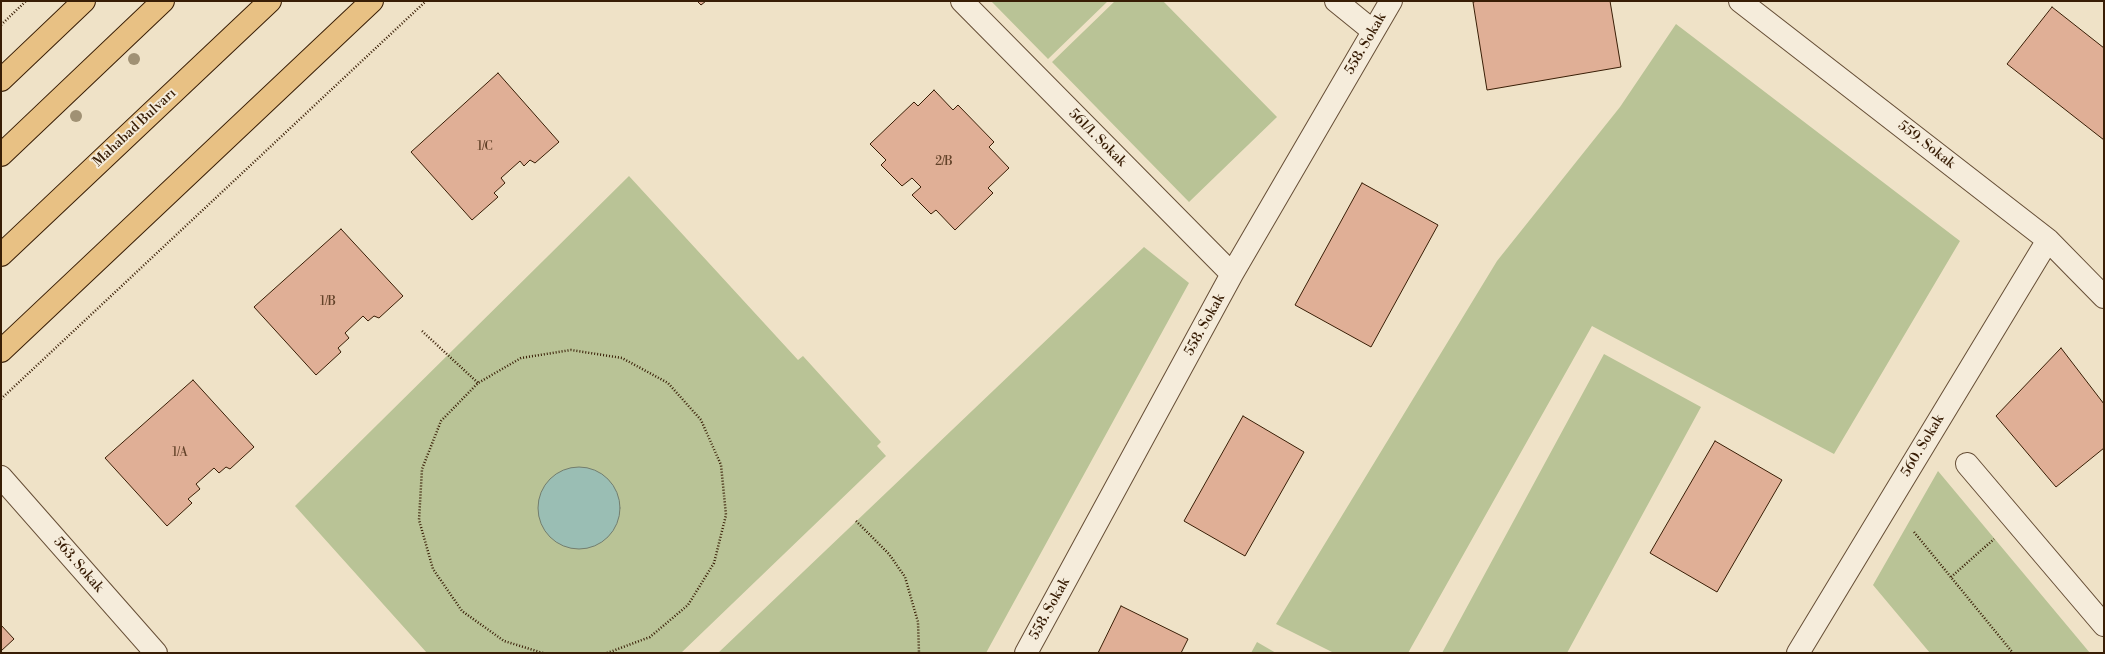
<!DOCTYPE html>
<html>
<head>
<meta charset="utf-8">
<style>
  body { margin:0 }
  #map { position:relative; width:2105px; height:654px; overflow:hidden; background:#efe2c7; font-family:"Libre Bodoni",serif }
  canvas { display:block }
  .frame { position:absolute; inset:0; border:2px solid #381d05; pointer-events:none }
</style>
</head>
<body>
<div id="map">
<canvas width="2105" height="654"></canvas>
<div class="frame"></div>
</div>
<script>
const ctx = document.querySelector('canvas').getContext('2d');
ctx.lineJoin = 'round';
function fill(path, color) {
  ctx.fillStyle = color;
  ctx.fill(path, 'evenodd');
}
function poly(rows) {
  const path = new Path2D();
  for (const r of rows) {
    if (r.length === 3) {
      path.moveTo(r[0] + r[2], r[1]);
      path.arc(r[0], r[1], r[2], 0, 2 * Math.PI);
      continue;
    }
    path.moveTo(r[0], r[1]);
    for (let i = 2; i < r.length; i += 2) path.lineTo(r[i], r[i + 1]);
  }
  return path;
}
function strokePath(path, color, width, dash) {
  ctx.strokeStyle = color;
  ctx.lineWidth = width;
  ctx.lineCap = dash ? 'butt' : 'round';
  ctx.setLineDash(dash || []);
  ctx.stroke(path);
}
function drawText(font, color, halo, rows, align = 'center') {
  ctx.font = font + ' "Libre Bodoni",serif';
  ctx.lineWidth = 4;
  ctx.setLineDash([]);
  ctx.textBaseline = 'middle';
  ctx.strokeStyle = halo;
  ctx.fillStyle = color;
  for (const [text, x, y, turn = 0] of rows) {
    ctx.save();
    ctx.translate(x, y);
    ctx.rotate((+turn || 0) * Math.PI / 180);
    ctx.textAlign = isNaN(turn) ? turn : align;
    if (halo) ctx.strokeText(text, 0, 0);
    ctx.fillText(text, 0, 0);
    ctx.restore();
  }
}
fill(poly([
  [991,1,1108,1,1048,59],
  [1115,1,1163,1,1277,117,1189,202,1052,62],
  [1676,24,1960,241,1834,454,1592,326,1408,653,1334,653,1276,624,1497,261,1620,107],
  [629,176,798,360,803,356,881,442,877,446,886,456,681,653,427,653,295,506],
  [1144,247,1189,283,986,653,718,653],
  [1604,354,1701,407,1567,653,1442,653],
  [1938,471,2090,653,1930,653,1873,585],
  [1257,642,1276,653,1251,653]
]), '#b9c396');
const water = poly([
  [579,508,41]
]);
fill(water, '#9abeb4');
strokePath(water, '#737e6e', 1);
const building = poly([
  [697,1,706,1,701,5,697,1],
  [1478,1,1610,1,1621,67,1487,90,1473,2,1478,1],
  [2052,7,2104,48,2104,140,2007,64,2052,7],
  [498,73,559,142,535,163,530,160,524,166,520,161,501,178,505,183,494,193,498,197,472,220,411,152,498,73],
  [934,90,953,110,958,105,994,142,989,147,1009,168,988,188,993,193,955,230,936,210,931,214,912,195,921,187,912,178,902,186,881,165,886,160,870,144,914,102,918,106,934,90],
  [1362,183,1438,225,1371,347,1295,305,1362,183],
  [341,229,403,296,379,318,374,316,368,321,363,316,345,333,349,338,338,348,341,352,316,375,254,307,341,229],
  [2061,348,2104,404,2104,448,2056,487,1996,416,2061,348],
  [193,380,254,447,230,469,226,467,219,473,214,468,196,484,200,489,188,499,192,503,167,526,105,458,193,380],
  [1243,416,1304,452,1245,556,1184,521,1243,416],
  [1715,441,1782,480,1717,592,1650,553,1715,441],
  [1121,606,1188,639,1181,653,1098,653,1121,606],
  [1,625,14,639,1,651,1,625]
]);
fill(building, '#e0af96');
strokePath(building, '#381d05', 1);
const minor = poly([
  [962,1,1232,274],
  [1336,1,1373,31],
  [1740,1,2048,240,2104,297],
  [1967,464,2104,625],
  [1,477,156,653],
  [1026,653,1232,274,1391,1],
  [1798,653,2048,240]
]);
const major = poly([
  [1,80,84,1],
  [1,155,163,1],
  [1,255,270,1],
  [1,351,372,1]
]);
strokePath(minor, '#664e36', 24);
strokePath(major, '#381d05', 24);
strokePath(poly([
  [1,25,26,1],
  [422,331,478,383],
  [1,399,426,1],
  [856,521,889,554,905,577,918,622,919,653],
  [1914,532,2013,653],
  [1951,577,1994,539],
  [543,653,504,641,462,611,433,569,419,520,422,469,441,421,478,383,521,358,571,350,622,358,668,383,701,420,721,465,726,515,714,563,688,605,650,637,607,653]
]), '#381d05', 2.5, [1, 2]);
strokePath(minor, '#f5ecdb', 22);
strokePath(major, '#e8c184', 22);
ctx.fillStyle = '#a09174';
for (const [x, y] of [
  [134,59],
  [76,116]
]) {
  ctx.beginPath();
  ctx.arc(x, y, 6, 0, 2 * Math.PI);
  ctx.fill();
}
drawText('12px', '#624229', null, [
  ["1/C",485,147],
  ["2/B",944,162],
  ["1/B",328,302],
  ["1/A",180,453]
]);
drawText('14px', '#381d05', '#f5ecdb', [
  ["558. Sokak",1366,44,-60],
  ["Mahabad Bulvarı",135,128,-43],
  ["561/1. Sokak",1097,138,45],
  ["559. Sokak",1926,145,38],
  ["558. Sokak",1205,325,-61],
  ["560. Sokak",1923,446,-59],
  ["563. Sokak",78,565,49],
  ["558. Sokak",1050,609,-61]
]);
</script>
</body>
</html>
